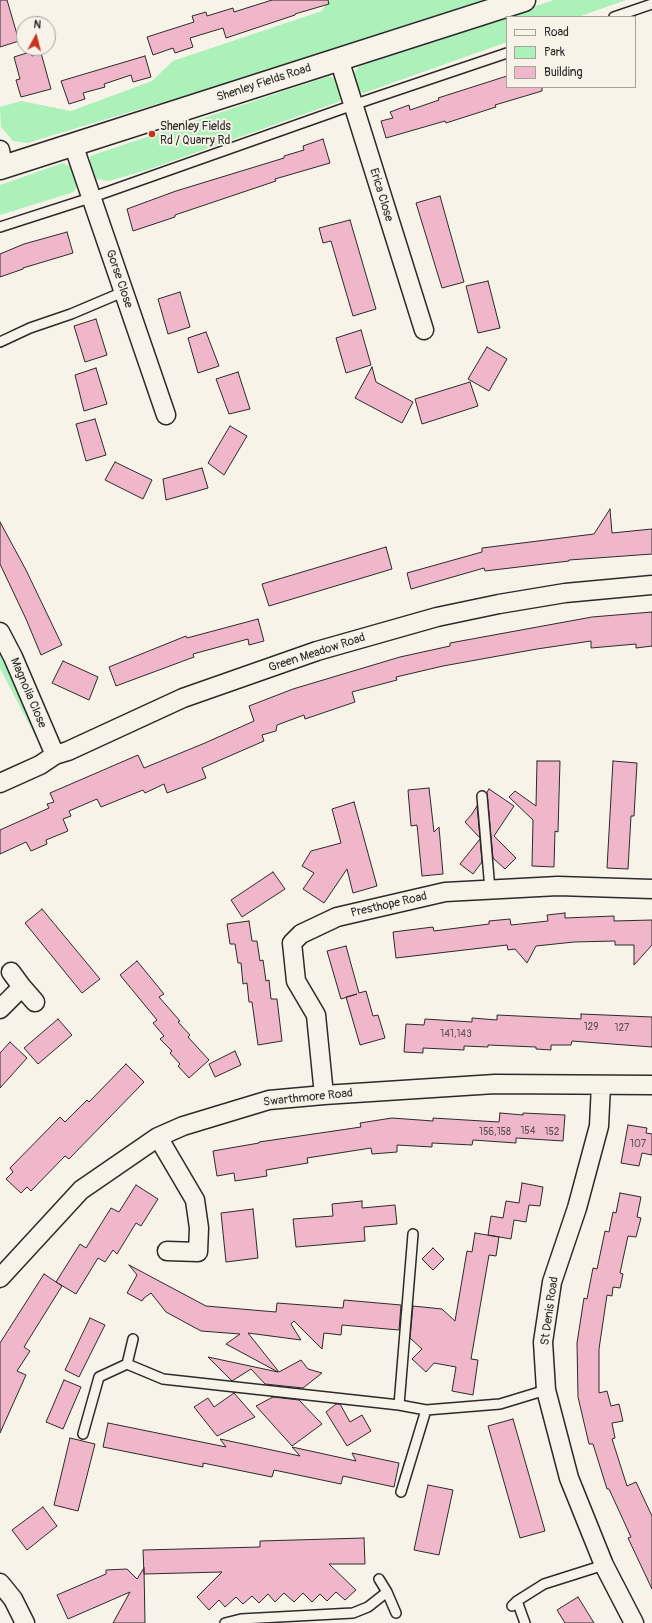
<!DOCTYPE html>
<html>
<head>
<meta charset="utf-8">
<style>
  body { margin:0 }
  #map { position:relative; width:652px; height:1623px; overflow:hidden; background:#f7f3e8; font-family:Pangolin,sans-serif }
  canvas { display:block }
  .legend { position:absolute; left:506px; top:16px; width:130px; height:72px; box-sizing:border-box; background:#f7f3e8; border:1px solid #a5a39c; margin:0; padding:5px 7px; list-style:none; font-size:12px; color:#2b2b2b }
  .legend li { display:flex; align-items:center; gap:8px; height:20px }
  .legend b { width:20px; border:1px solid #a5a39c }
  .north { position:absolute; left:16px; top:16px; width:40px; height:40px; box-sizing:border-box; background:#f7f3e8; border:1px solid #a5a39c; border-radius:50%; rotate:7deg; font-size:11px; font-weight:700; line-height:16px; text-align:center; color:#2b2b2b }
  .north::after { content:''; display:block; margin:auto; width:14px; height:18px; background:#c8321e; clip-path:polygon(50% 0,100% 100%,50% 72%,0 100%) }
</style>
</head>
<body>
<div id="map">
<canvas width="652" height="1623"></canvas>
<ul class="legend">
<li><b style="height:5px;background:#f7f3e8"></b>Road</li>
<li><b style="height:11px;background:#acf0ba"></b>Park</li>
<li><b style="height:11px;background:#f0b7cb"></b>Building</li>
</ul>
<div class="north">N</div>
</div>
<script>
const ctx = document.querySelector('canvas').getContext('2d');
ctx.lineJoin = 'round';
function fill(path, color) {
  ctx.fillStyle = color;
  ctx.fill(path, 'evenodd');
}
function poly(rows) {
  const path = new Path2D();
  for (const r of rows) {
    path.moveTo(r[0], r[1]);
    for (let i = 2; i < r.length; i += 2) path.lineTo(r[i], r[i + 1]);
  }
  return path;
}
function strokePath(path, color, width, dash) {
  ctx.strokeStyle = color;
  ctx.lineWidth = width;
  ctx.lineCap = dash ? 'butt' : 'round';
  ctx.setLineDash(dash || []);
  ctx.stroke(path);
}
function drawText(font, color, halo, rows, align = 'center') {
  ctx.font = font + ' Pangolin,sans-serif';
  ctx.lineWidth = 4;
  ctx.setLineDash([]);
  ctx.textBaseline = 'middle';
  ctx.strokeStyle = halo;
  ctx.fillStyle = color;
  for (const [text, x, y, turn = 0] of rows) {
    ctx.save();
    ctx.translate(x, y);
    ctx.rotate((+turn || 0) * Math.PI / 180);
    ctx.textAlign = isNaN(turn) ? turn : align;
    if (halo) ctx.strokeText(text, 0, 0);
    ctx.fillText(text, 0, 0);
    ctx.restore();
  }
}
fill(poly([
  [328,0,503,0,27,143,13,141,1,127,0,107,21,101,71,111,152,81,173,61,322,11],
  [554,0,626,0,578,17,507,17,507,42,364,93,360,92,354,73,359,66],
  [329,76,334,78,341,99,338,102,150,169,109,181,96,179,91,171,90,156],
  [63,163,71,167,75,174,77,185,74,192,0,215,0,185],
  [0,641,47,745,42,749,0,668]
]), '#acf0ba');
const building = poly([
  [0,0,7,0,19,41,0,47,0,0],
  [272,0,328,0,329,4,295,14,295,15,226,38,223,28,190,38,193,47,175,53,173,48,153,55,147,37,194,22,192,16,206,12,207,16,233,8,234,12,272,0],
  [30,52,32,56,41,53,51,89,21,97,16,80,20,79,14,57,30,52],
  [145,56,151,77,133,82,131,75,104,84,105,87,83,93,85,99,69,104,61,81,145,56],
  [507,76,507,87,542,87,542,91,495,105,496,107,446,123,445,121,386,138,381,121,393,118,390,112,409,105,410,110,439,100,438,98,507,76],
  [323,139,330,163,275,179,276,181,175,215,175,217,133,231,127,209,176,191,284,158,284,156,304,150,303,146,323,139],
  [440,196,464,282,442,288,416,203,440,196],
  [350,220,376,309,353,316,331,241,323,243,319,228,350,220],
  [67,232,73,253,23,268,23,269,0,277,0,254,24,244,67,232],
  [488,281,500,328,478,333,466,286,488,281],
  [180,292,190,327,168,334,158,299,180,292],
  [96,319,107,355,85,362,74,326,96,319],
  [361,330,371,365,346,373,336,338,361,330],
  [206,332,219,366,198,373,188,338,206,332],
  [487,347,507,359,489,391,468,379,487,347],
  [372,367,376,382,413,402,402,423,355,398,372,367],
  [96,368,107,404,84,411,75,375,96,368],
  [238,372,250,409,229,414,216,379,238,372],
  [470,382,478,406,422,424,415,399,470,382],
  [95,419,106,455,86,461,76,424,95,419],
  [230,426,247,436,224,475,208,463,230,426],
  [115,462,152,480,143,499,105,480,115,462],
  [202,468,208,488,166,500,163,479,202,468],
  [610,509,612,533,652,529,652,554,569,560,569,561,485,571,484,568,411,589,407,573,482,552,482,548,594,534,610,509],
  [0,522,26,570,62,645,41,655,26,619,0,564,0,522],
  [386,547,392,569,269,606,262,584,386,547],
  [652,612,652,646,636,648,636,644,591,648,591,641,537,649,443,666,396,677,397,680,352,692,355,702,305,719,304,715,277,725,276,731,262,735,264,741,202,768,206,778,167,793,164,784,145,793,143,790,101,807,97,799,69,811,71,816,63,819,68,831,46,840,47,844,31,851,26,842,0,854,0,830,49,808,47,804,54,802,50,793,138,755,144,768,205,743,254,721,249,706,293,689,400,657,450,646,450,643,592,617,652,612],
  [258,619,264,641,249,645,248,639,193,654,194,657,116,686,109,667,186,636,187,638,258,619],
  [63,661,98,677,89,700,52,683,63,661],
  [537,761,560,761,558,832,555,831,554,867,532,866,533,820,509,797,515,791,536,806,537,761],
  [613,761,637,763,634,816,631,816,628,869,607,868,613,761],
  [429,788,434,832,439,827,443,874,422,876,417,825,411,826,408,790,429,788],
  [489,789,514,806,494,836,516,858,505,869,493,858,487,792,489,789],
  [354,802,377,886,353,893,347,869,324,903,303,889,314,873,302,866,311,851,341,843,332,809,354,802],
  [477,806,480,838,465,822,472,814,477,806],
  [480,839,482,862,473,874,460,864,480,839],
  [273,872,285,889,242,917,231,900,273,872],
  [42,909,100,979,82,993,25,923,42,909],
  [565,913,565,918,614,916,614,921,652,920,652,945,634,965,634,945,615,945,615,941,574,942,536,946,527,963,515,949,508,950,507,945,396,958,393,932,433,927,434,931,489,924,489,921,510,919,511,925,548,921,547,915,565,913],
  [249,921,252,941,257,941,260,961,263,960,266,981,269,980,271,999,277,999,282,1041,258,1045,252,1002,249,1002,247,983,243,984,241,963,238,963,235,944,230,944,227,924,249,921],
  [346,946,359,993,366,991,373,1016,378,1015,385,1038,360,1045,346,997,357,994,341,999,327,951,346,946],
  [137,961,164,994,159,997,180,1021,178,1022,190,1035,188,1037,209,1060,189,1078,178,1066,180,1064,170,1053,172,1051,160,1039,164,1036,153,1023,157,1020,120,975,137,961],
  [581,1014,652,1017,652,1047,572,1041,571,1045,551,1045,551,1050,536,1049,536,1047,488,1045,488,1047,464,1046,464,1050,423,1048,423,1053,404,1052,406,1024,424,1025,425,1019,472,1022,472,1018,497,1020,497,1015,581,1019,581,1014],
  [58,1019,72,1035,38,1064,24,1048,58,1019],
  [10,1042,27,1058,0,1088,0,1053,10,1042],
  [235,1051,241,1065,215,1077,209,1064,235,1051],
  [126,1064,144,1082,69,1159,65,1156,31,1191,27,1187,21,1193,6,1179,13,1172,10,1168,60,1117,65,1122,87,1100,89,1102,126,1064],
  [500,1113,523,1115,523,1113,565,1115,563,1141,516,1138,516,1143,473,1140,472,1145,432,1143,432,1147,397,1145,397,1152,372,1154,371,1148,307,1158,308,1163,266,1170,267,1176,235,1181,234,1173,217,1176,213,1151,259,1143,259,1142,361,1127,360,1123,392,1118,433,1121,433,1118,499,1122,500,1113],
  [628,1125,647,1128,646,1133,652,1134,652,1155,642,1153,639,1166,621,1163,628,1125],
  [522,1183,543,1187,540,1206,529,1205,526,1222,514,1220,511,1239,488,1235,491,1216,503,1218,506,1201,519,1203,522,1183],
  [136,1185,158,1199,141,1226,136,1223,117,1254,113,1250,105,1262,98,1258,76,1294,56,1282,80,1244,86,1248,111,1208,119,1212,136,1185],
  [620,1193,641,1197,637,1217,641,1218,636,1237,628,1236,620,1273,623,1274,620,1288,613,1287,612,1296,607,1295,599,1349,599,1393,607,1391,611,1406,619,1404,623,1421,612,1423,615,1438,612,1439,627,1486,636,1482,652,1516,652,1589,628,1538,631,1537,609,1489,607,1489,593,1444,589,1444,578,1397,577,1343,584,1298,587,1299,593,1268,597,1269,605,1231,609,1232,613,1212,616,1213,620,1193],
  [362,1201,362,1208,395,1205,397,1224,364,1227,365,1241,296,1247,293,1219,333,1216,332,1204,362,1201],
  [253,1209,258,1258,226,1262,221,1213,253,1209],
  [475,1233,499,1237,496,1256,489,1255,471,1359,478,1360,473,1395,452,1391,456,1367,434,1363,426,1372,412,1359,422,1349,410,1338,413,1306,442,1309,455,1321,467,1251,472,1252,475,1233],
  [433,1248,444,1259,433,1270,422,1259,433,1248],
  [129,1265,206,1306,276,1312,277,1303,343,1308,344,1300,401,1305,399,1330,342,1325,341,1335,324,1333,322,1349,294,1321,291,1324,301,1340,248,1333,279,1372,301,1360,308,1369,322,1373,303,1388,265,1384,251,1369,232,1381,208,1357,278,1372,226,1344,240,1334,201,1331,166,1312,151,1293,144,1298,142,1301,127,1293,137,1275,129,1265],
  [44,1274,62,1286,24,1347,30,1351,17,1371,26,1375,0,1433,0,1343,44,1274],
  [90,1318,105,1325,79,1377,65,1370,90,1318],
  [64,1380,81,1387,63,1429,46,1422,64,1380],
  [234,1393,255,1417,217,1436,194,1407,208,1398,214,1407,234,1393],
  [273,1397,299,1400,322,1424,292,1446,256,1406,273,1397],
  [336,1404,340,1404,350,1422,362,1415,371,1431,347,1446,326,1412,336,1404],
  [513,1419,545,1531,520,1538,488,1426,513,1419],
  [108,1423,226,1447,220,1439,300,1456,292,1447,356,1461,352,1453,399,1463,394,1487,343,1476,341,1484,274,1470,272,1477,203,1463,203,1467,103,1447,108,1423],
  [70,1438,95,1444,78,1511,54,1505,70,1438],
  [428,1485,453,1490,439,1555,414,1550,428,1485],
  [43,1507,57,1526,27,1550,12,1530,43,1507],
  [364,1538,365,1564,329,1564,356,1590,345,1600,336,1592,327,1601,320,1594,312,1602,303,1593,294,1602,284,1593,275,1602,268,1594,259,1603,252,1596,243,1604,236,1597,225,1607,219,1600,209,1610,197,1597,222,1572,144,1574,143,1550,260,1547,260,1541,364,1538],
  [144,1568,145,1623,113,1623,130,1592,68,1619,57,1595,106,1574,106,1570,127,1569,137,1579,144,1568],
  [578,1597,594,1623,565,1623,557,1610,578,1597]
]);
fill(building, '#f0b7cb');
strokePath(building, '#2b2b2b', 1);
const lane = poly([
  [614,17,652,4],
  [0,227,90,198,353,105,507,53],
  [0,342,30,328,71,314,123,292],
  [482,796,490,890],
  [133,1339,127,1364,163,1379,399,1405,426,1410,500,1404,546,1390],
  [399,1405,413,1234],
  [83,1434,99,1377,127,1364],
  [401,1492,426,1410],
  [379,1579,387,1592,396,1613],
  [517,1601,525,1623],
  [512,1606,517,1601,544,1584,604,1565],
  [225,1623,241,1619,353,1613,368,1607,387,1592]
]);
const street = poly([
  [339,59,424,330],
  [73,144,166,415],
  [0,150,3,166],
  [0,632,13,657,55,755],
  [0,783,40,765,55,755,68,751,183,698,317,651,437,617,499,604,565,593,652,585],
  [11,972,22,987],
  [0,1009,22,987,35,1002],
  [601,1085,599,1126,577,1208,552,1282,543,1342,546,1390,569,1478,604,1565,634,1623],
  [324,1095,316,1015,296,981,292,943,301,934,337,917,445,892,558,886,652,889],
  [158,1137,195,1200,199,1228,198,1252,167,1251],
  [0,1278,81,1190,158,1137,183,1126,269,1100,324,1095,495,1084,652,1085],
  [0,1583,13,1599,25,1623]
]);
const secondary = poly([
  [0,168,524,0]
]);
strokePath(lane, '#2b2b2b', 12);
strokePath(street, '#2b2b2b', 21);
strokePath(secondary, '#2b2b2b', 25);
strokePath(lane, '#f7f3e8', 9);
strokePath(street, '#f7f3e8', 18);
strokePath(secondary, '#f7f3e8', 22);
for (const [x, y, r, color] of [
  [152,134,4,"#c8321e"]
]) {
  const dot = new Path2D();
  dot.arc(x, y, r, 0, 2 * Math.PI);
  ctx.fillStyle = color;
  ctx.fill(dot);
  strokePath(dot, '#f7f3e8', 1.5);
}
drawText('10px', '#5c4e53', null, [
  ["129",591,1027],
  ["127",622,1028],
  ["141,143",456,1034],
  ["154",528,1131],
  ["156,158",495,1132],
  ["152",552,1132],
  ["107",638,1144]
]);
drawText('12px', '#2b2b2b', '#f7f3e8', [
  ["Shenley Fields Road",264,83,-18],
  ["Erica Close",381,195,73],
  ["Gorse Close",119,279,71],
  ["Green Meadow Road",317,653,-18],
  ["Magnolia Close",28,693,67],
  ["Presthope Road",389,905,-13],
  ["Swarthmore Road",308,1098,-6],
  ["St Denis Road",550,1311,-82]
]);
drawText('12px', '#2b2b2b', '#f7f3e8', [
  ["Shenley Fields",160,127],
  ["Rd / Quarry Rd",160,141]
], 'left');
</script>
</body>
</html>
